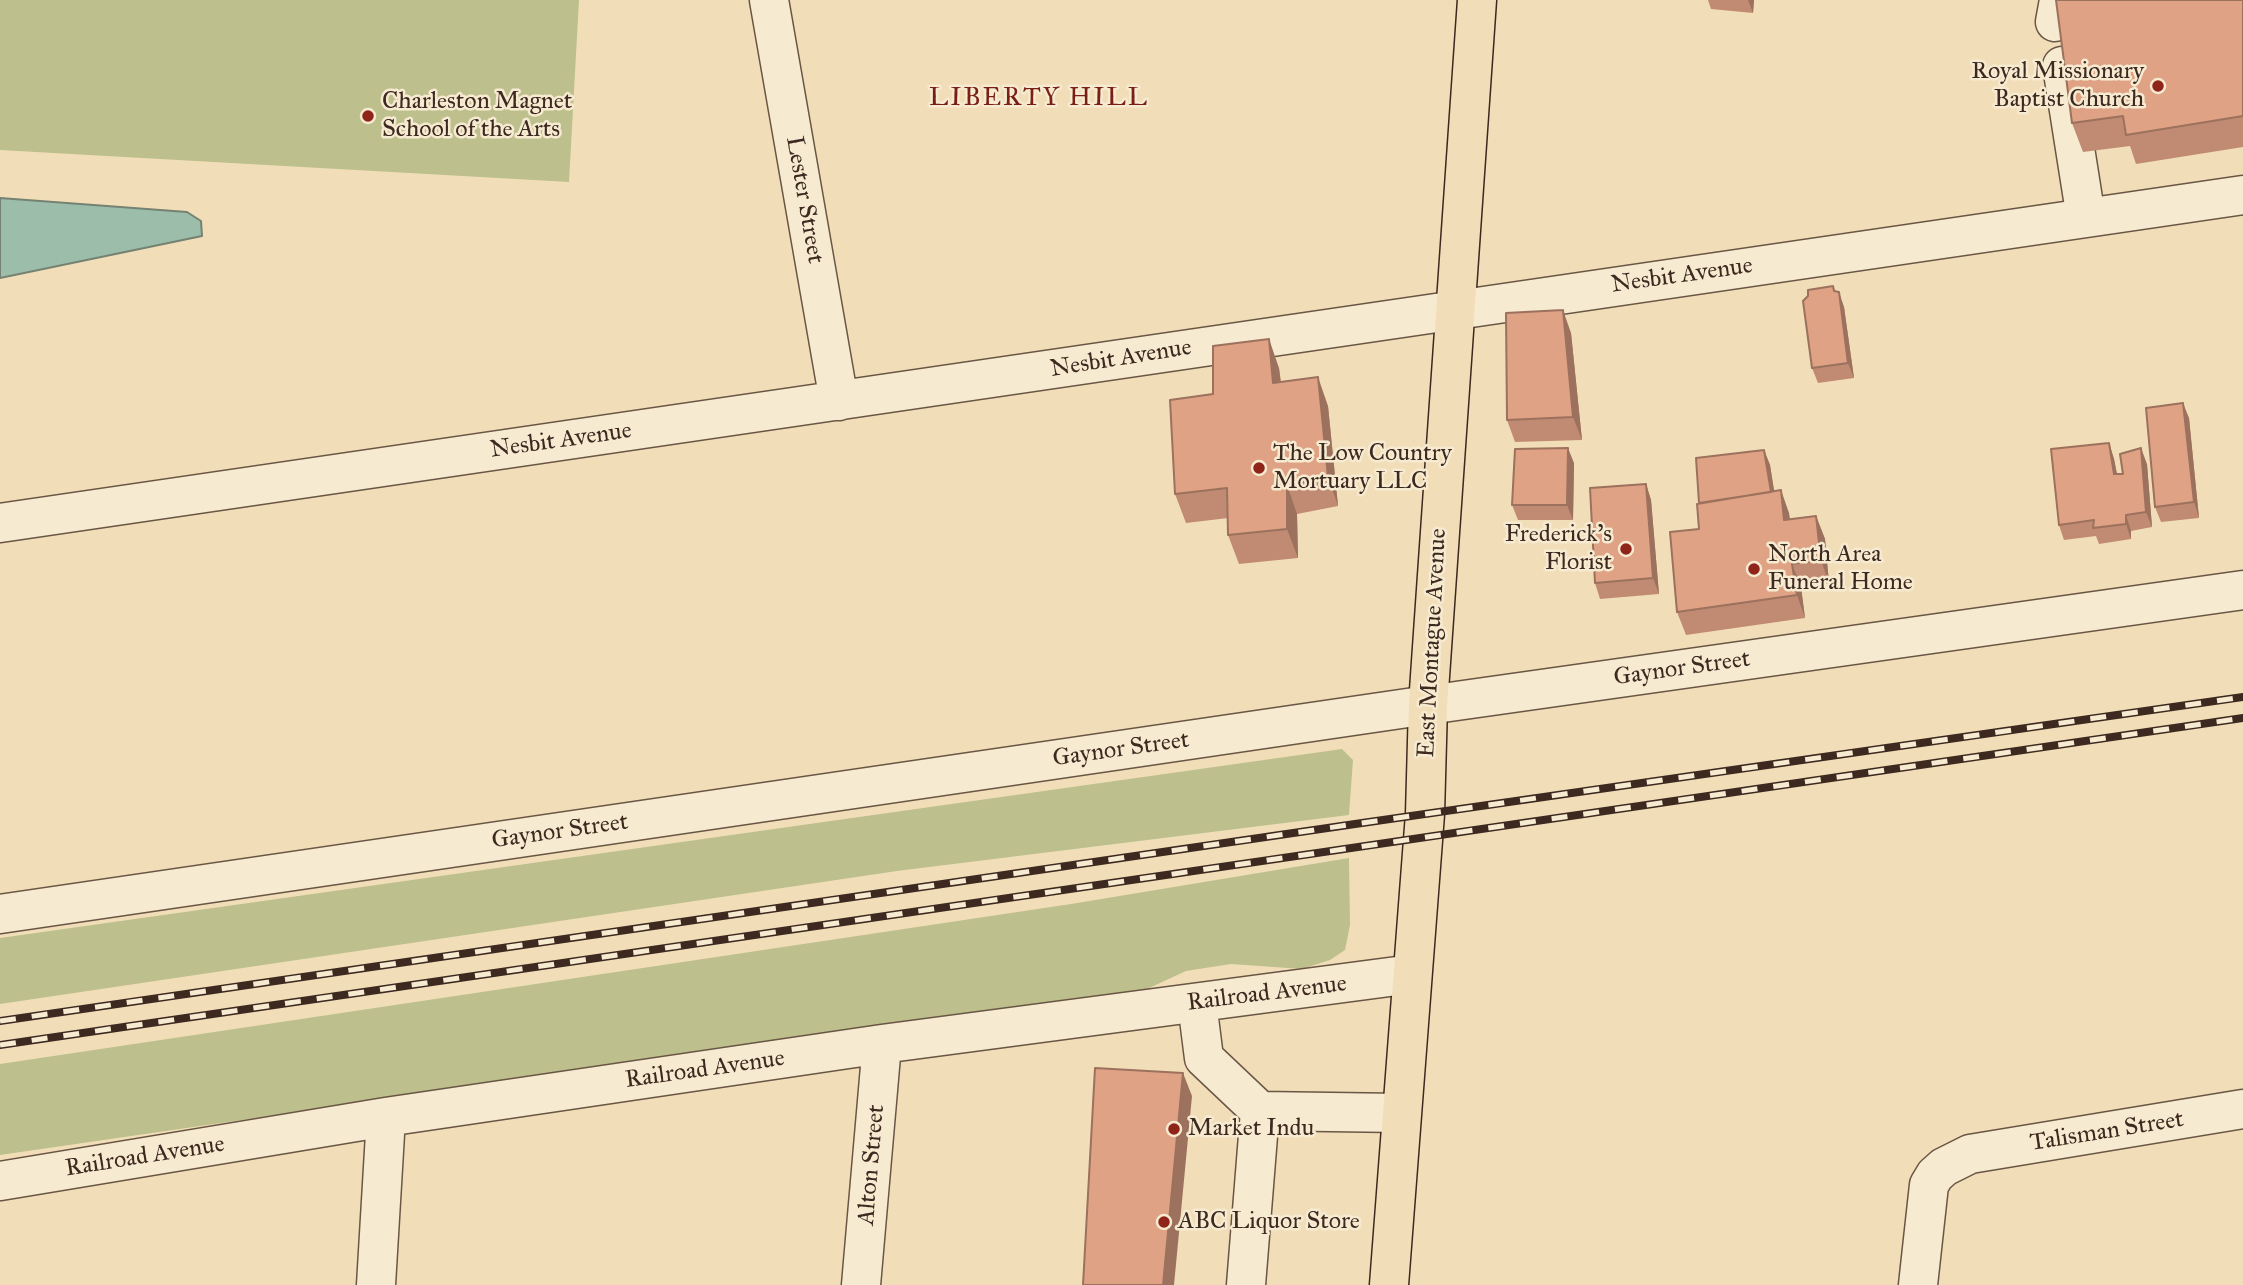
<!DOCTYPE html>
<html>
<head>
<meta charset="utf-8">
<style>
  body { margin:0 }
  canvas { display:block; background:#f1deb8 }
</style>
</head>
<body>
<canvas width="2243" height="1285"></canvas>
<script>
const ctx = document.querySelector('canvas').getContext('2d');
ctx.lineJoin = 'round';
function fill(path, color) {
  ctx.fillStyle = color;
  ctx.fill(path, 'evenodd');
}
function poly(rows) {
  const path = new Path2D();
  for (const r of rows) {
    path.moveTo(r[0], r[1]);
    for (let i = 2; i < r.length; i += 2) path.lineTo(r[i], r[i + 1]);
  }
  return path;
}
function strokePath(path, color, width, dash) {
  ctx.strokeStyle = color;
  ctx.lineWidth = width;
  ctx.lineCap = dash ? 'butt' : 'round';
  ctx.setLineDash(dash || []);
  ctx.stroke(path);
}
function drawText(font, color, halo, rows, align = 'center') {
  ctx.font = font + ' "IM FELL Great Primer",serif';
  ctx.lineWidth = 5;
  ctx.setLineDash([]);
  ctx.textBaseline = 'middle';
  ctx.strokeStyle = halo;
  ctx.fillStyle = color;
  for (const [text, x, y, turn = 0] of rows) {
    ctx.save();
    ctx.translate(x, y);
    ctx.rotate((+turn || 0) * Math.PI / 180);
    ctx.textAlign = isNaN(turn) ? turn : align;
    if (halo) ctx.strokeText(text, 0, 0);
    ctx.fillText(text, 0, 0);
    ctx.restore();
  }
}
fill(poly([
  [0,0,579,0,569,182,0,150],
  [1342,749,1353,760,1349,815,897,871,0,1004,0,938],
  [1349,858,1350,925,1345,950,1330,960,1302,969,1231,964,1186,971,1147,989,0,1155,0,1064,1071,904]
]), '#bdc08d');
const water = poly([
  [0,198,187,212,201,221,202,236,0,278,0,198]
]);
fill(water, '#9bbdaa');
strokePath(water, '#758272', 2);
const minor = poly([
  [769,0,839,401],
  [2055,22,2059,0],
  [2062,66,2086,218],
  [0,523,2243,195],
  [0,914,1428,705,2243,590],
  [1197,1003,1204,1058,1260,1111,1401,1113],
  [0,1181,386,1117,882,1044,1412,974],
  [376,1285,386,1117],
  [861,1285,882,1044],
  [1246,1285,1260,1111],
  [1918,1285,1929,1185,1935,1175,1944,1167,1970,1154,2243,1109]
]);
const major = poly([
  [1389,1285,1425,814,1428,705,1477,0]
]);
strokePath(minor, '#6a5645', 41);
strokePath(major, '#3d291f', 41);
strokePath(minor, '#f6ead1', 38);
strokePath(major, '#f1deb8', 38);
const rail = poly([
  [0,1021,1362,823,2243,697],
  [0,1045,2243,718]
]);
strokePath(rail, '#3d291f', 8);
strokePath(rail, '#f6ead1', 5, [16]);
fill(poly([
  [1708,0,1754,0,1753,13,1711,9],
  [2243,0,2243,147,2136,164,2130,146,2083,152,2072,123],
  [1833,286,1844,307,1854,378,1818,383,1812,368],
  [1571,333,1582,440,1515,442,1507,420],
  [1279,368,1281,382,1328,406,1338,506,1297,514,1298,558,1239,564,1228,535,1228,518,1186,523,1175,494,1213,394],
  [2189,418,2199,518,2161,522,2155,507],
  [2109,443,2114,459,2117,474,2123,474,2147,464,2152,527,2131,531,2131,539,2099,544,2096,536,2064,540,2059,525],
  [1764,450,1770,465,1774,491,1789,513,1790,519,1816,516,1825,539,1829,583,1801,587,1805,618,1686,635,1677,612,1699,529,1699,504],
  [1574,463,1573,520,1518,520,1512,505],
  [1646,484,1651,500,1659,594,1600,599,1595,583]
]), '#c08b72');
fill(poly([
  [1748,0,1754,0,1753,13],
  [1839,292,1844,307,1854,378,1848,363],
  [1563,310,1571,333,1582,440,1573,417],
  [1269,339,1279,368,1284,412,1273,383],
  [1318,377,1328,406,1338,506,1328,477],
  [2183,403,2189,418,2199,518,2194,502],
  [2109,443,2114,459,2120,490,2114,474],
  [1568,448,1574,463,1573,520,1567,505],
  [2141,448,2147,464,2152,527,2146,512],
  [1764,450,1770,465,1777,509,1771,493],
  [1646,484,1651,500,1659,594,1653,578],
  [1287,485,1297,514,1298,558,1287,529],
  [1781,490,1789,513,1792,542,1784,520],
  [2126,515,2131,531,2131,539,2126,524],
  [1816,516,1825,539,1829,583,1821,560],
  [1792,564,1801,587,1805,618,1797,595],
  [1183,1073,1192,1096,1174,1285,1163,1285]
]), '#9c715d');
const building = poly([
  [2056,0,2243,0,2243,116,2126,135,2123,116,2072,123,2056,0],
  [1833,286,1834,291,1839,292,1848,363,1812,368,1803,301,1808,296,1808,290,1833,286],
  [1563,310,1573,417,1507,420,1506,313,1563,310],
  [1269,339,1273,383,1318,377,1328,477,1287,485,1287,529,1228,535,1227,488,1175,494,1170,400,1213,394,1213,346,1269,339],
  [2183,403,2194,502,2155,507,2146,408,2183,403],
  [2109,443,2114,474,2123,474,2120,454,2141,448,2146,512,2126,515,2126,524,2093,528,2094,520,2059,525,2051,449,2109,443],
  [1568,448,1567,505,1512,505,1515,449,1568,448],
  [1764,450,1771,492,1699,503,1696,458,1764,450],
  [1646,484,1653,578,1595,583,1590,488,1646,484],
  [1781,490,1784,520,1816,516,1821,560,1792,564,1797,595,1677,612,1670,532,1699,529,1697,504,1781,490],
  [1095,1068,1183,1073,1163,1285,1083,1285,1095,1068]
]);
fill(building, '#dfa285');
strokePath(building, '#9c715d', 2);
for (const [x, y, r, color] of [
  [2158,86,7,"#8f2418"],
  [368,116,7,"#8f2418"],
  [1259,468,7,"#8f2418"],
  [1626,549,7,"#8f2418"],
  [1754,569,7,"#8f2418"],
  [1174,1129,7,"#8f2418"],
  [1164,1222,7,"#8f2418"]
]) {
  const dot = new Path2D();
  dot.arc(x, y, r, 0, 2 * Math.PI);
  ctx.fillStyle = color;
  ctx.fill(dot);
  strokePath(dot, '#f6ead1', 2.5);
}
drawText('24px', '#3d291f', '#f6ead1', [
  ["Royal Missionary",2144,72,"right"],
  ["Baptist Church",2144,100,"right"],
  ["Charleston Magnet",382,102],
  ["School of the Arts",382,130],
  ["The Low Country",1273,454],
  ["Mortuary LLC",1273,482],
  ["Frederick's",1612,535,"right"],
  ["Florist",1612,563,"right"],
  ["North Area",1768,555],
  ["Funeral Home",1768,583],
  ["Market Indu",1188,1129],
  ["ABC Liquor Store",1178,1222]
], 'left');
drawText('24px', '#3d291f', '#f6ead1', [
  ["Lester Street",804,200,80],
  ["Nesbit Avenue",1682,276,-8],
  ["Nesbit Avenue",1121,359,-9],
  ["Nesbit Avenue",561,441,-8],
  ["East Montague Avenue",1433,643,-87],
  ["Gaynor Street",1682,669,-8],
  ["Gaynor Street",1121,750,-8],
  ["Gaynor Street",560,832,-8],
  ["Railroad Avenue",1267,994,-7],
  ["Railroad Avenue",705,1070,-8],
  ["Talisman Street",2107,1132,-9],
  ["Railroad Avenue",145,1157,-9],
  ["Alton Street",872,1165,-85]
]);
ctx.letterSpacing = '2px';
drawText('26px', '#7a1f14', '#f6ead1', [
  ["LIBERTY HILL",1039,99]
]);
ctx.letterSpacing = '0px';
</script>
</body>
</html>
